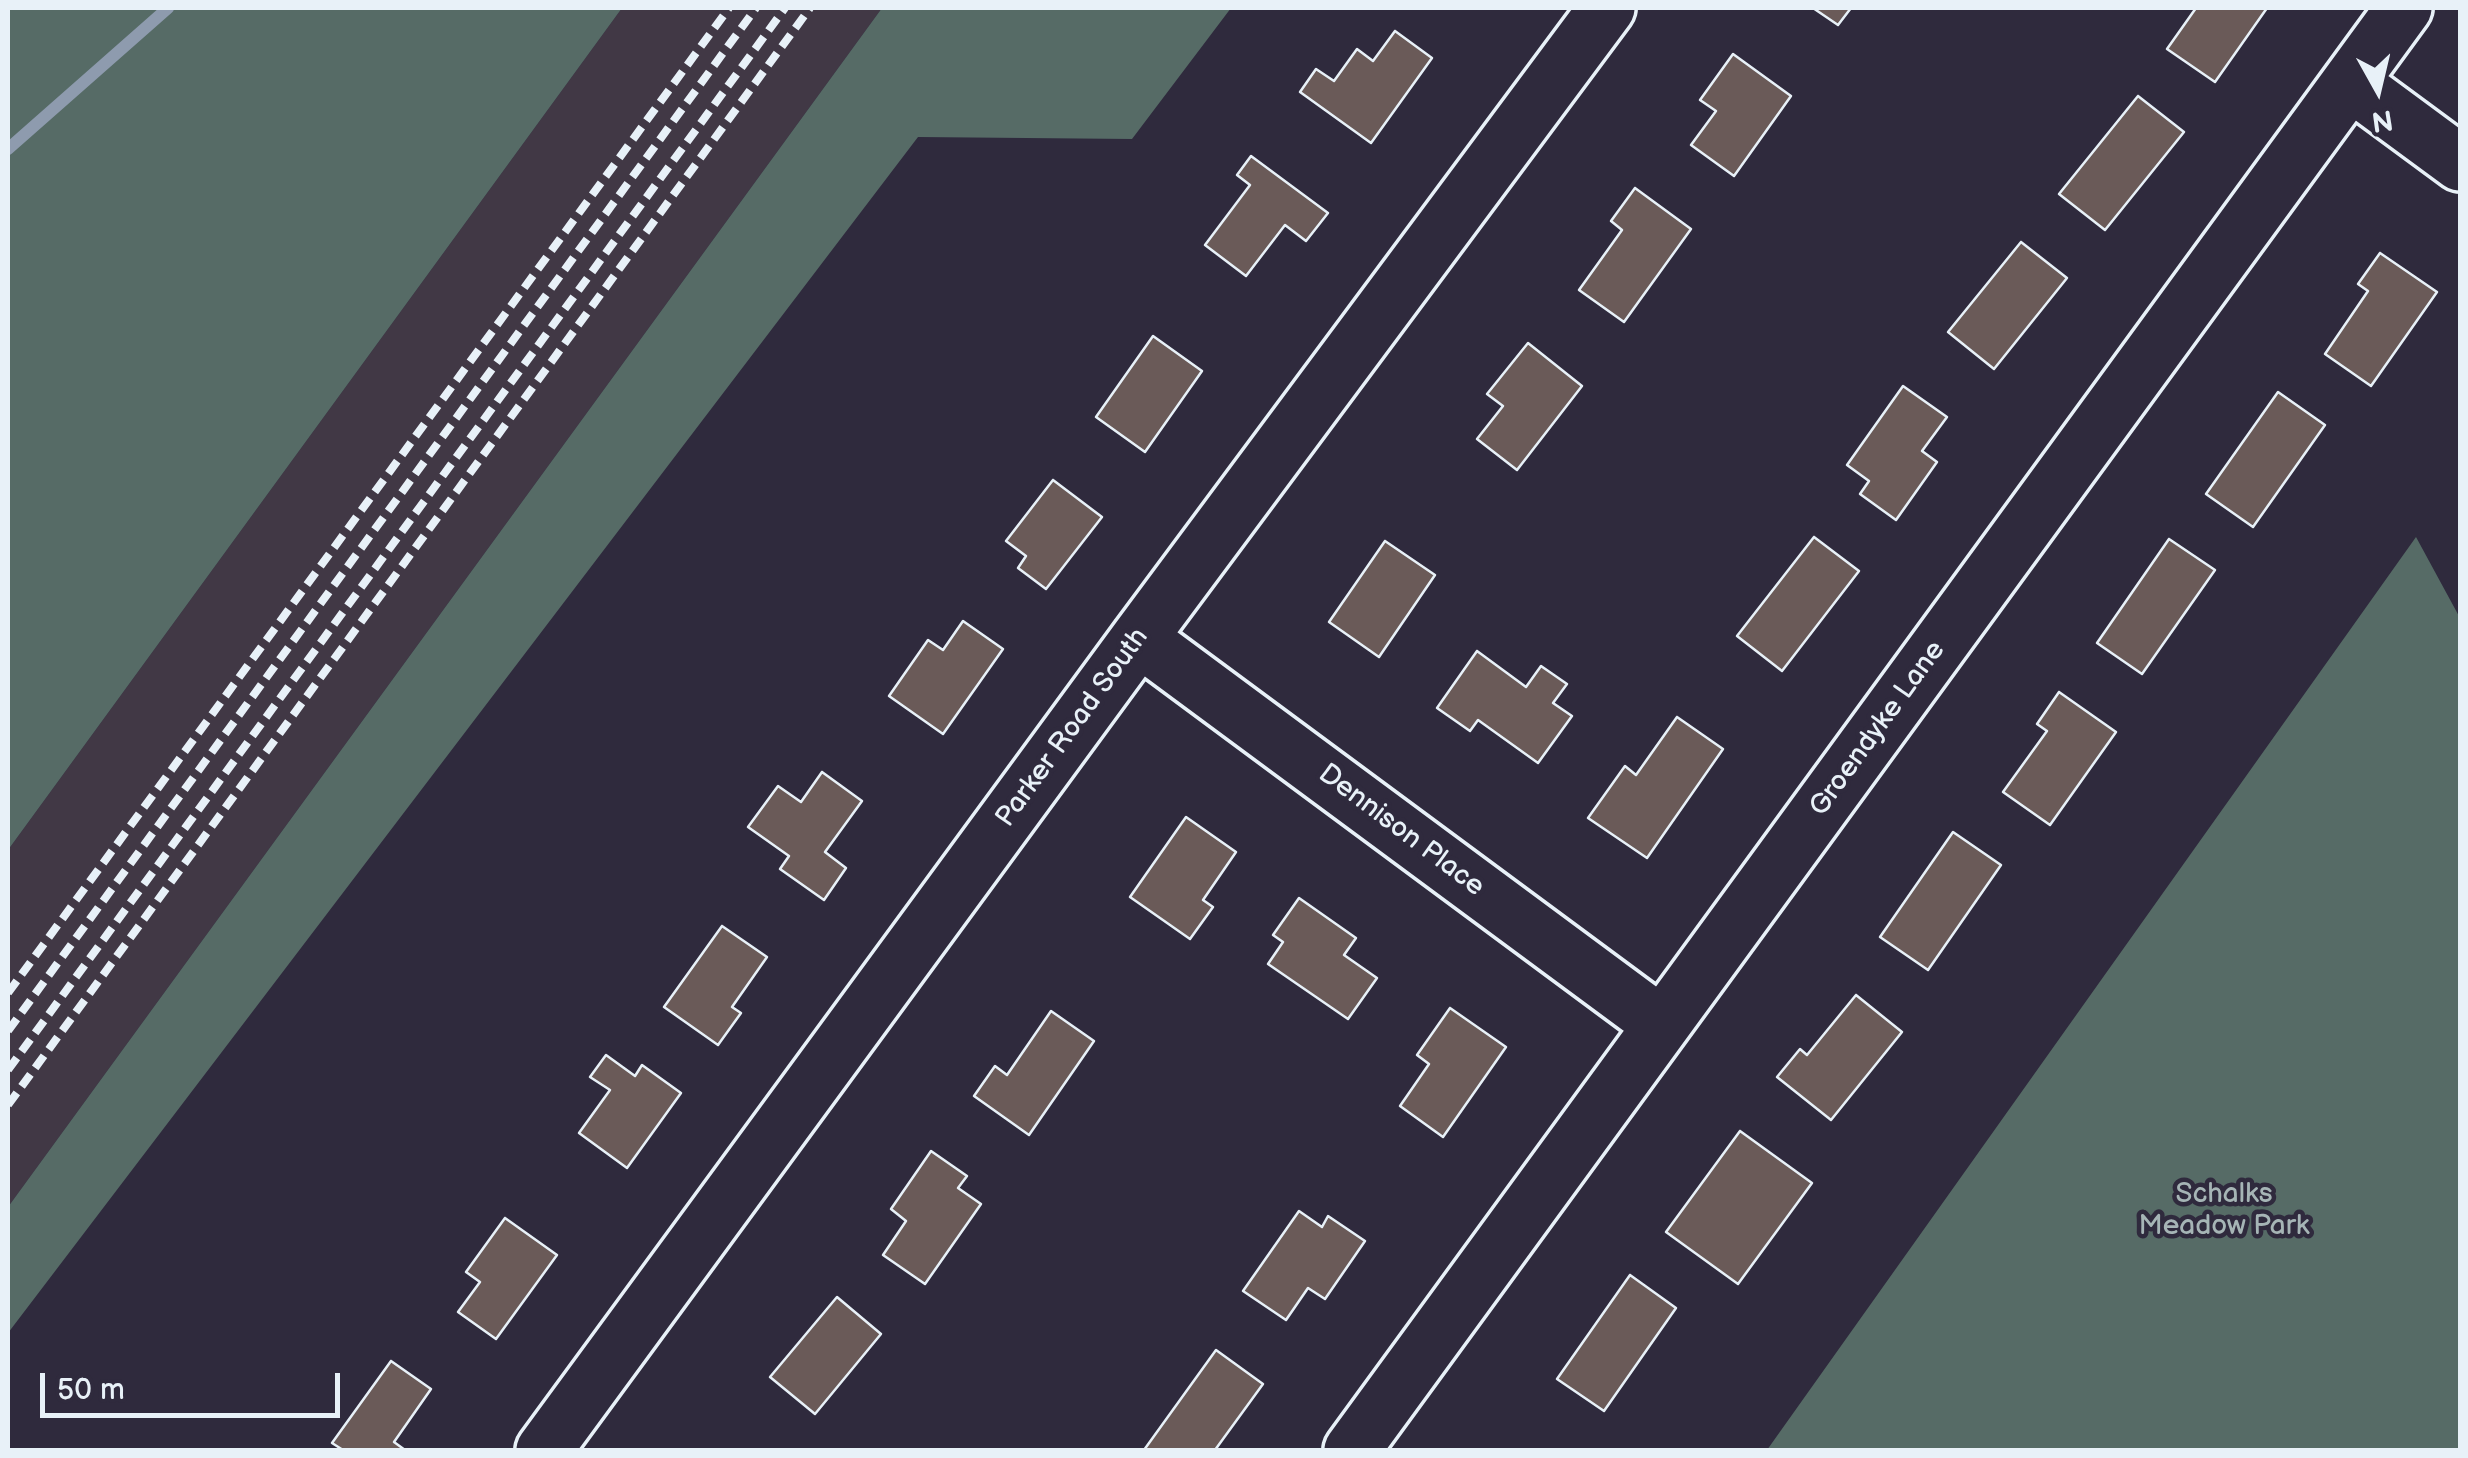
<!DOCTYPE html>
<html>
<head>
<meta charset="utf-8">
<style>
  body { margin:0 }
  #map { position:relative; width:2468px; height:1458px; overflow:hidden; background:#2f2a3d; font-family:"Balsamiq Sans",sans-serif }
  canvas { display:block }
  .frame { position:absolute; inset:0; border:10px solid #e8f1f8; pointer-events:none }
  .north { position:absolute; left:2328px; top:40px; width:100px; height:100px; -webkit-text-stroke:8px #2f2a3d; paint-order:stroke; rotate:172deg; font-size:28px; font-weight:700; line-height:40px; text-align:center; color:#e8f1f8 }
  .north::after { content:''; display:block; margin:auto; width:35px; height:45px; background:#e8f1f8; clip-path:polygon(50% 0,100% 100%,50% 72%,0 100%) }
  .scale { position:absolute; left:40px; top:1373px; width:300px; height:45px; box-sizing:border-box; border:5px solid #e8f1f8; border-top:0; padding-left:12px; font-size:30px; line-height:35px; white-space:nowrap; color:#e8f1f8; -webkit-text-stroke:8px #2f2a3d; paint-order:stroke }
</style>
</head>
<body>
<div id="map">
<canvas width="2468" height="1458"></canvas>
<div class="frame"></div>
<div class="north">N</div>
<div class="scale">50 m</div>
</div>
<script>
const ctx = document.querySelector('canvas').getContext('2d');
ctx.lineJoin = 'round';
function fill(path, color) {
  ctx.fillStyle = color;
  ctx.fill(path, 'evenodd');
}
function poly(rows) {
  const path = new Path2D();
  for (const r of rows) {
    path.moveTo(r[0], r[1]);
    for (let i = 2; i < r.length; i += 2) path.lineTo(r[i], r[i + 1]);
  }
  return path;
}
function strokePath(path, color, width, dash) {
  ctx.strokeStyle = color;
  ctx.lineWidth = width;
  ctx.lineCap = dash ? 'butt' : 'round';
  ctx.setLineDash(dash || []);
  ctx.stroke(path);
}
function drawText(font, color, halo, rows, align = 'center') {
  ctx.font = font + ' "Balsamiq Sans",sans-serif';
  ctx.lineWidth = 9;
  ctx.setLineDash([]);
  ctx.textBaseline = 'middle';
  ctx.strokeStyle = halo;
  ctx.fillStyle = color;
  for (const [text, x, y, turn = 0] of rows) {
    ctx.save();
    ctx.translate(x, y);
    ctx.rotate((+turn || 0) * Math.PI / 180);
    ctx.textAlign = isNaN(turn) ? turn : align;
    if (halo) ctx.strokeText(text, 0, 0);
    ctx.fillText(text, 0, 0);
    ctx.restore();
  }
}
fill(poly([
  [622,8,882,8,8,1207,8,850]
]), '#413845');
fill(poly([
  [8,8,622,8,8,850],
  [882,8,1231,8,1132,139,918,137,8,1333,8,1207],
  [2416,537,2460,618,2460,1450,1767,1450]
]), '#566b66');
strokePath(poly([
  [8,149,168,8]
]), '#8e9bae', 12);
const building = poly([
  [1813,8,1851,8,1838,25,1813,8],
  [2196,8,2267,8,2215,82,2167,49,2196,8],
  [1395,31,1432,58,1371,143,1300,92,1316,69,1334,81,1357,49,1373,61,1395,31],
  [1733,54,1791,96,1734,176,1691,145,1716,111,1700,100,1733,54],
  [2138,96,2184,132,2105,230,2059,194,2138,96],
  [1251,156,1328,213,1306,241,1285,225,1246,276,1205,245,1250,185,1237,175,1251,156],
  [1635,188,1691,229,1624,322,1579,290,1622,230,1611,221,1635,188],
  [2021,242,2067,278,1994,369,1948,332,2021,242],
  [2380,253,2437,292,2371,386,2325,354,2368,291,2358,284,2380,253],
  [1153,336,1202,371,1145,452,1096,417,1153,336],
  [1528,343,1582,386,1517,470,1477,439,1503,406,1487,394,1528,343],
  [1903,386,1947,417,1922,451,1937,462,1896,520,1860,494,1869,481,1847,465,1903,386],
  [2278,392,2325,425,2253,527,2206,494,2278,392],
  [1053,480,1102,517,1046,589,1018,568,1026,556,1006,541,1053,480],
  [1814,537,1859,571,1782,671,1737,636,1814,537],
  [2169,539,2215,570,2142,674,2097,643,2169,539],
  [1385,541,1435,575,1379,657,1329,622,1385,541],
  [963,621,1003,649,943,734,889,696,928,640,943,650,963,621],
  [1477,651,1526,687,1541,666,1567,684,1553,703,1572,716,1538,763,1478,720,1470,731,1437,708,1477,651],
  [2059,692,2116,732,2050,825,2003,792,2047,731,2037,724,2059,692],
  [1677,717,1723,749,1647,858,1588,818,1625,766,1636,775,1677,717],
  [822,772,862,801,825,852,846,868,824,900,780,869,789,856,748,827,778,786,801,802,822,772],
  [1186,817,1236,852,1203,900,1213,907,1190,939,1130,897,1186,817],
  [1953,832,2001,865,1928,970,1880,937,1953,832],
  [1299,898,1356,938,1344,955,1377,978,1348,1019,1268,964,1283,942,1273,935,1299,898],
  [722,926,767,957,732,1007,741,1013,718,1045,664,1007,722,926],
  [1856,995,1902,1032,1831,1120,1777,1077,1800,1049,1807,1055,1856,995],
  [1450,1008,1506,1047,1443,1137,1400,1106,1429,1064,1417,1055,1450,1008],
  [1051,1011,1094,1041,1029,1135,974,1096,995,1066,1007,1075,1051,1011],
  [606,1055,635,1076,642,1065,681,1093,627,1168,579,1133,610,1090,590,1077,606,1055],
  [1740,1131,1812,1183,1738,1284,1666,1232,1740,1131],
  [931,1151,967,1176,958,1188,981,1204,925,1284,883,1255,906,1221,891,1209,931,1151],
  [1299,1211,1322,1227,1328,1216,1365,1241,1325,1299,1308,1288,1286,1320,1243,1291,1299,1211],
  [505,1218,557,1255,496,1339,458,1312,480,1282,466,1272,505,1218],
  [1630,1275,1676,1308,1604,1411,1557,1379,1630,1275],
  [837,1297,881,1334,815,1414,770,1377,837,1297],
  [1216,1350,1263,1384,1215,1450,1144,1450,1216,1350],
  [391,1361,431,1389,394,1442,405,1450,343,1450,332,1443,391,1361]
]);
fill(building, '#6a5a58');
strokePath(building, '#e8f1f8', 2.5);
const minor = poly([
  [2350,82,2460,163],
  [1139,638,1662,1025],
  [544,1450,1139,638,1607,8],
  [1352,1450,2404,8]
]);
strokePath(minor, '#e8f1f8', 62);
strokePath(minor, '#2f2a3d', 55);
strokePath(poly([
  [8,993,729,8],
  [8,1031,756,8],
  [8,1070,785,8],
  [8,1105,810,8]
]), '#e8f1f8', 8, [15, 8]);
drawText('28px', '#e8f1f8', '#2f2a3d', [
  ["Parker Road South",1073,728,-54],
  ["Groendyke Lane",1878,729,-54],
  ["Dennison Place",1401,831,37]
]);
drawText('28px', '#a6b5b6', '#2f2a3d', [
  ["Schalks",2224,1195],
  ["Meadow Park",2224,1227]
]);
</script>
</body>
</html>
